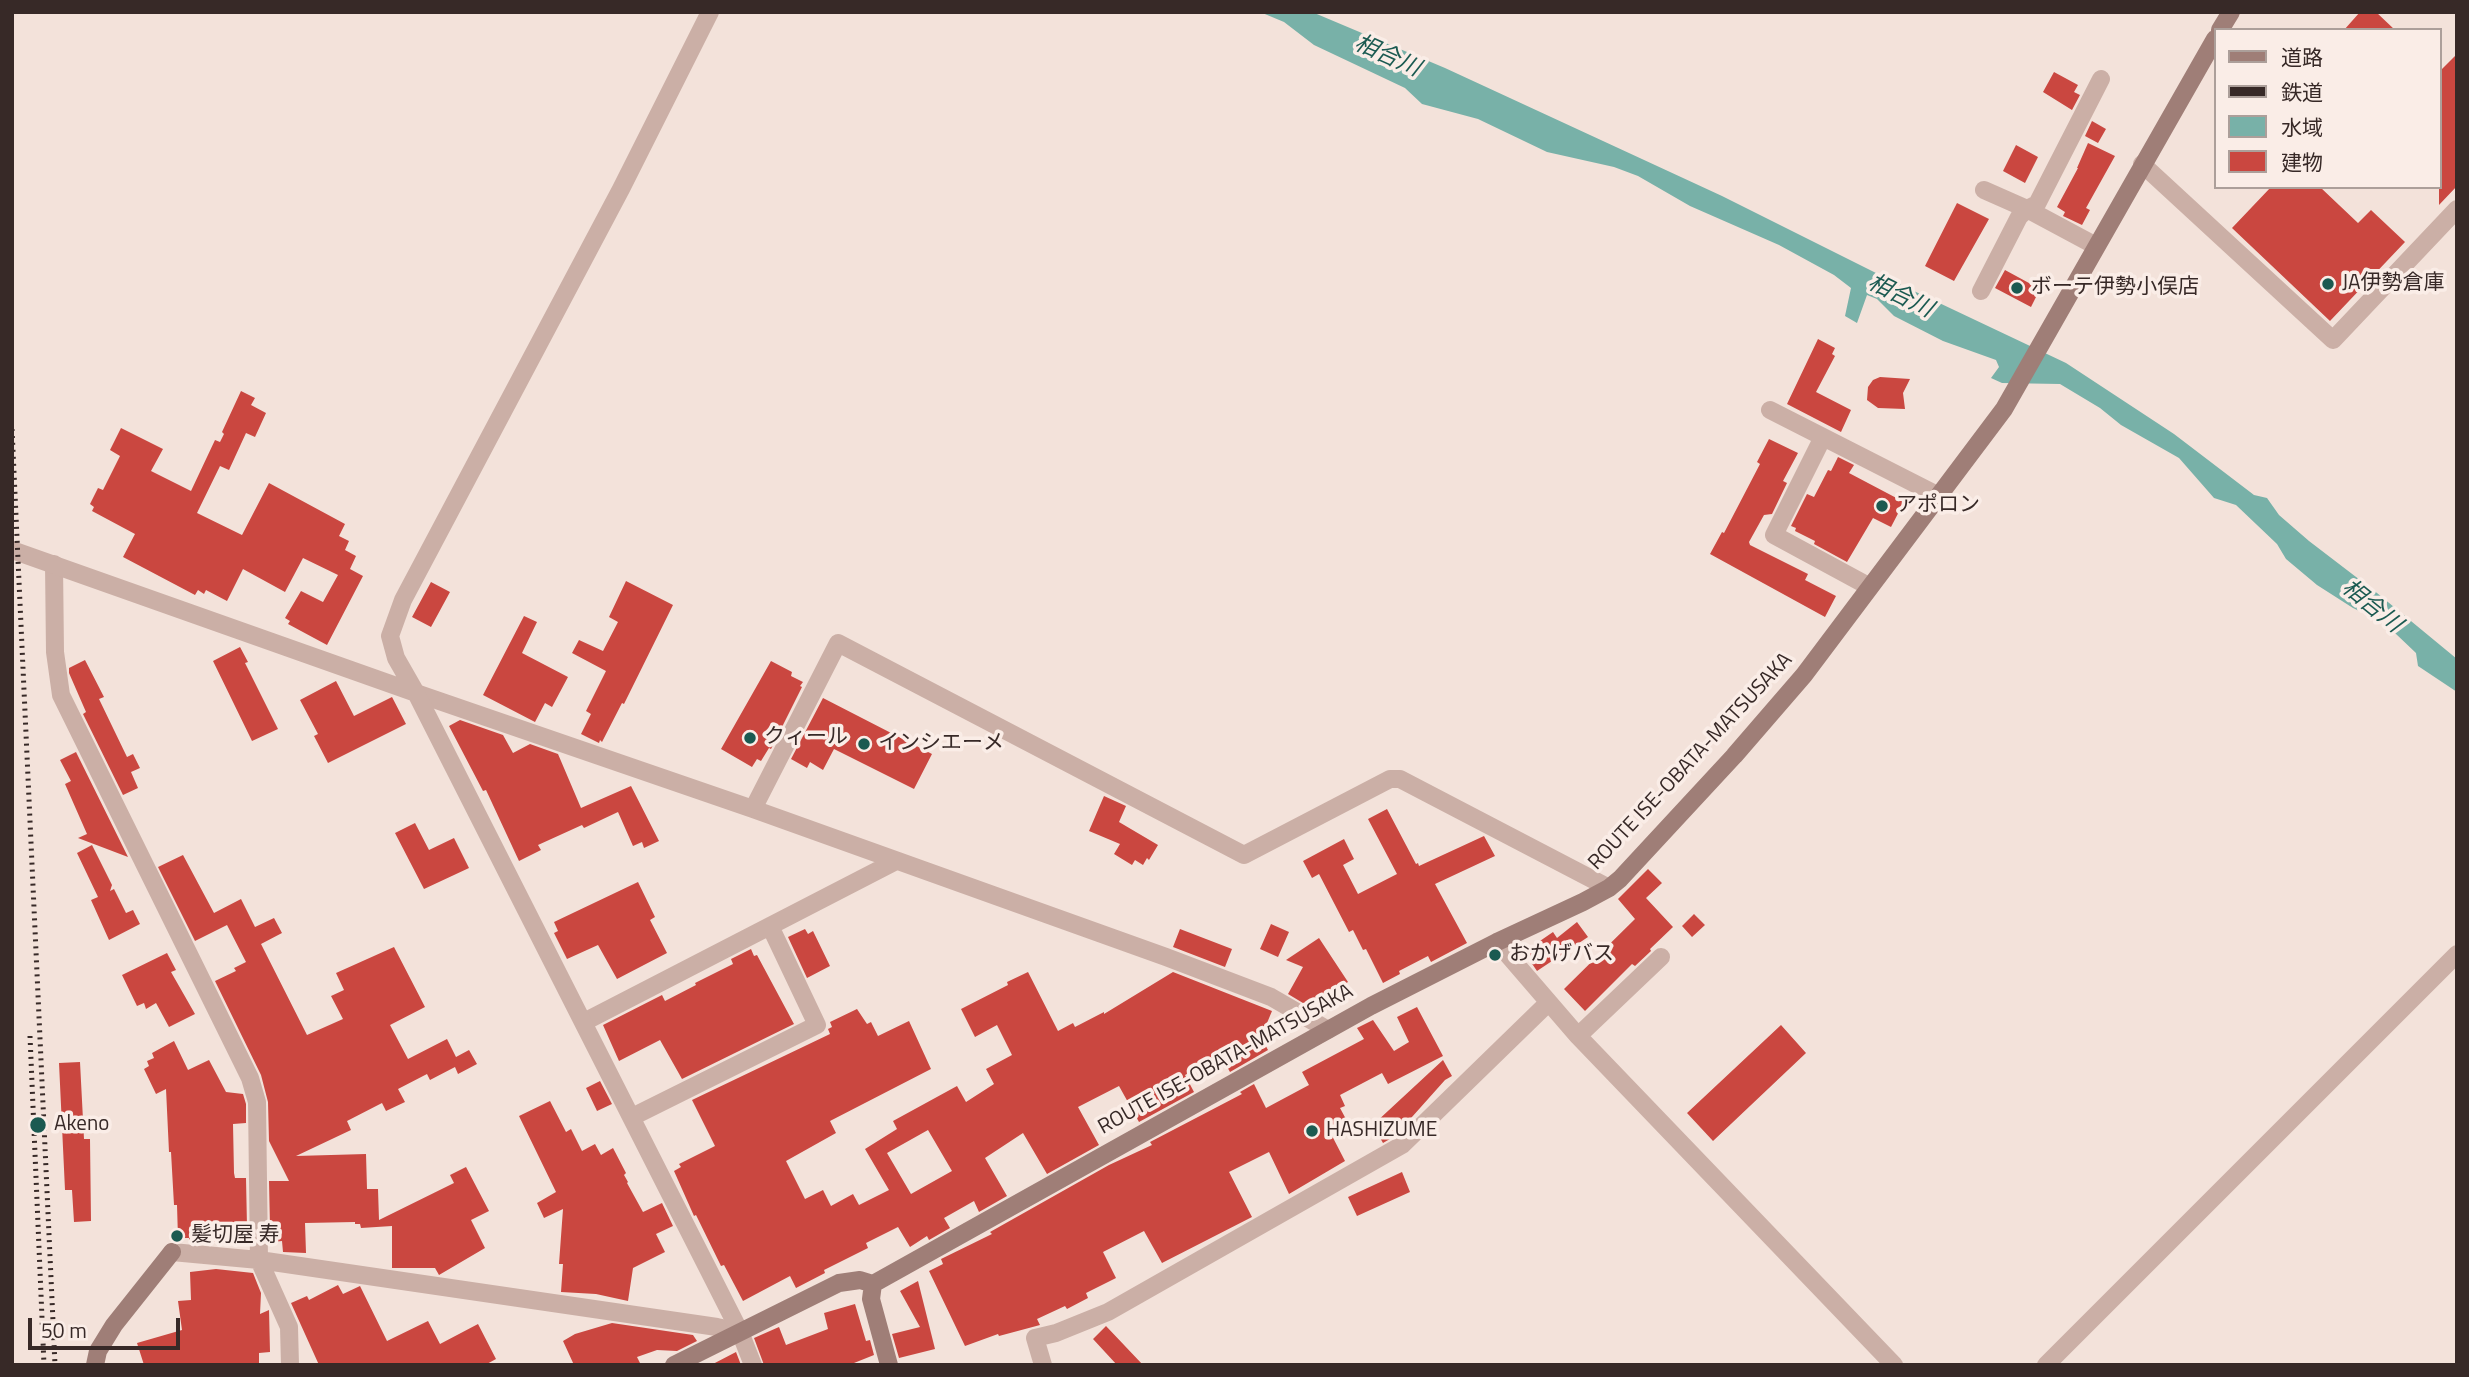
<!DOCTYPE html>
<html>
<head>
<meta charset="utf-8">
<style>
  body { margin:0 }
  #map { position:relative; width:2469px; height:1377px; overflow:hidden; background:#f3e2da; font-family:"Titillium Web","Noto Sans JP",sans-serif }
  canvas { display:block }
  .frame { position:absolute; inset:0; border:14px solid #372927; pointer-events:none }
  .legend { position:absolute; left:2214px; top:28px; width:228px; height:161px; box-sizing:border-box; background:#faede7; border:2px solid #ac9f9a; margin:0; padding:9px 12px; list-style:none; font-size:21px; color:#372927 }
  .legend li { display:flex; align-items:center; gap:14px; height:35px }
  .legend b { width:35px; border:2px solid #ac9f9a }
  .scale { position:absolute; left:28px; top:1318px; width:152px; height:32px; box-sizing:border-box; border:4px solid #372927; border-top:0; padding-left:9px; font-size:21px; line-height:24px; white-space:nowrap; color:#372927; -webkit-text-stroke:5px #faede7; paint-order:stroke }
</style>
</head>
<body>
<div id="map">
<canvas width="2469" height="1377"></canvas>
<div class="frame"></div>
<ul class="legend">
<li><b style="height:9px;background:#9f7e77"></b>道路</li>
<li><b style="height:9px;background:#372927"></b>鉄道</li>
<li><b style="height:19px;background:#78b1a8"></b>水域</li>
<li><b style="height:19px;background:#ca4740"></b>建物</li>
</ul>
<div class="scale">50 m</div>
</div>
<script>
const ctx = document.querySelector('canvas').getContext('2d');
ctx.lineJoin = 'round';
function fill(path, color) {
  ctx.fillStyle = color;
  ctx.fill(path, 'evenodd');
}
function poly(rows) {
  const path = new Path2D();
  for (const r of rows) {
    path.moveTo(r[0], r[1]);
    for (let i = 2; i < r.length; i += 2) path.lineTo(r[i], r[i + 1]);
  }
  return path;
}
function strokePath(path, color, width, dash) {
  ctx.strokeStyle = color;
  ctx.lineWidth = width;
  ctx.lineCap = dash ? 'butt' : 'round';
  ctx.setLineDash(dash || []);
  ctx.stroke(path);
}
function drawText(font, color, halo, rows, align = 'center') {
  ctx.font = font + ' "Titillium Web","Noto Sans JP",sans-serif';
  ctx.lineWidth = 7;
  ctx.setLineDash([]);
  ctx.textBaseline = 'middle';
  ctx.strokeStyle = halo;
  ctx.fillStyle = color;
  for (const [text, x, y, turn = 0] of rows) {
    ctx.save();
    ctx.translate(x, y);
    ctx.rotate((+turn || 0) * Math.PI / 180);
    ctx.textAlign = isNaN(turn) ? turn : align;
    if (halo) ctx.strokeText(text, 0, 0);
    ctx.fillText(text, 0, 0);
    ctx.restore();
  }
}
fill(poly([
  [1260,12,1312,12,1445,68,1722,196,1878,274,2066,363,2174,434,2254,495,2267,498,2279,515,2309,541,2377,593,2457,659,2457,692,2418,666,2416,653,2396,634,2376,619,2353,608,2317,585,2286,559,2277,544,2236,505,2214,498,2179,458,2121,425,2100,408,2060,384,2002,383,1991,378,1999,367,1996,360,1943,341,1894,316,1877,299,1867,295,1857,323,1845,316,1851,288,1834,275,1779,245,1690,206,1638,176,1614,167,1547,152,1478,119,1422,104,1405,88,1314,45,1284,22]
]), '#78b1a8');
fill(poly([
  [2360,12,2376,12,2395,30,2344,30],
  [2457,54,2457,186,2439,205,2439,72],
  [2054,72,2078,85,2074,92,2080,95,2072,110,2043,92],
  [2092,121,2106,129,2098,143,2085,136],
  [2088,143,2115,156,2086,208,2090,210,2082,225,2063,216,2065,212,2057,207,2078,168,2077,168],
  [2016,145,2038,157,2025,183,2003,171],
  [2271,187,2320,187,2358,223,2371,210,2405,242,2330,321,2232,228],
  [1957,203,1989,219,1954,281,1925,266],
  [2005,270,2040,289,2031,307,1995,288],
  [1818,339,1835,348,1832,354,1835,356,1816,392,1851,410,1841,432,1787,404],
  [1880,377,1910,379,1903,393,1905,409,1878,408,1867,400,1868,387,1873,380],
  [241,391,255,398,251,405,266,413,255,437,246,433,229,470,220,466,197,513,242,535,269,483,345,524,339,536,349,541,345,550,356,556,350,569,363,576,327,645,288,624,290,621,285,618,301,591,323,602,338,575,303,558,285,592,243,569,227,601,206,590,204,594,198,590,195,595,123,557,135,534,92,511,94,507,90,504,98,488,103,490,120,456,110,450,121,428,163,449,151,471,191,491,215,440,220,442,224,434,222,432],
  [1769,439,1798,453,1783,481,1787,483,1772,514,1764,515,1749,542,1750,545,1808,574,1805,580,1836,596,1825,617,1710,554,1722,532,1724,533,1760,464,1757,462],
  [1838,457,1854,465,1849,473,1904,502,1891,527,1873,518,1847,562,1814,544,1815,541,1795,531,1796,528,1791,526,1807,494,1814,497,1828,470,1831,471],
  [626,581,673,605,624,704,622,703,602,742,600,740,599,743,581,734,591,714,586,711,606,671,572,653,579,640,603,651,618,622,609,617],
  [431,582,450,592,431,627,412,617],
  [524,616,537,622,522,653,568,677,552,707,545,703,535,722,483,695],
  [240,647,248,662,245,663,278,729,252,741,213,661],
  [85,660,104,697,99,699,127,757,133,754,140,768,131,772,138,788,123,795,83,714,86,712,69,673,69,668],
  [771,661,792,672,791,676,803,682,800,686,802,687,771,749,769,748,761,761,757,759,752,767,721,749],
  [336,681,354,716,392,697,406,724,328,763,314,736,318,734,300,700],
  [823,698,932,754,914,789,834,749,823,770,810,762,807,768,791,759],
  [460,720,503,735,513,753,530,744,558,754,581,808,631,786,659,841,644,848,642,842,633,846,618,812,584,828,582,825,538,845,541,850,519,861,486,790,483,791,449,726],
  [76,752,128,857,78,838,87,834,65,784,71,781,60,760],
  [1104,796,1126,806,1119,822,1158,845,1149,860,1147,858,1143,865,1135,860,1132,865,1114,854,1120,844,1089,831],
  [1387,809,1416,864,1418,863,1419,866,1484,836,1495,856,1435,884,1467,943,1431,962,1428,956,1399,971,1400,974,1383,983,1366,949,1363,950,1353,930,1349,932,1319,874,1312,878,1303,861,1344,839,1354,859,1343,865,1358,894,1397,874,1368,819],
  [415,823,429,850,454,838,469,868,424,889,395,833],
  [92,845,112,885,110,891,114,889,126,913,133,910,140,924,109,940,91,900,98,897,77,853],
  [183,855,214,913,241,899,255,927,274,918,282,933,261,944,307,1035,343,1019,331,996,344,990,336,973,394,947,425,1007,390,1025,408,1059,447,1039,456,1057,469,1050,477,1064,458,1074,455,1067,430,1080,427,1074,398,1089,405,1102,386,1111,382,1103,347,1121,351,1130,296,1156,366,1154,367,1189,378,1189,379,1220,454,1183,450,1175,466,1167,489,1211,471,1220,485,1248,439,1275,435,1268,392,1268,392,1226,361,1228,360,1224,355,1224,355,1222,305,1223,306,1253,283,1252,282,1241,273,1242,272,1227,270,1227,269,1181,289,1181,269,1141,268,1102,261,1075,215,981,236,971,234,968,246,962,227,925,195,941,158,867],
  [1648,869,1662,883,1646,898,1673,927,1650,949,1651,951,1635,966,1632,964,1585,1011,1564,989,1635,919,1618,899],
  [638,882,655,917,650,920,667,953,617,979,598,945,567,959,554,933,558,931,554,922],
  [1694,914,1705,925,1692,937,1682,926],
  [1577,922,1588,937,1537,971,1524,952,1553,932,1557,938],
  [1271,924,1289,932,1278,957,1260,949],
  [805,929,808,934,813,931,830,966,807,978,788,937],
  [1180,929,1232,949,1225,967,1173,947],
  [1319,938,1348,982,1308,1006,1288,994,1303,967,1286,960],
  [751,949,754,956,757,955,794,1024,682,1079,660,1040,619,1061,603,1025,662,995,665,1001,696,985,695,983,733,964,731,959],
  [167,953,176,970,171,972,195,1014,169,1027,156,1003,146,1009,144,1003,137,1006,122,975],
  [1028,972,1058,1031,1073,1023,1075,1027,1104,1012,1104,1014,1173,972,1272,1011,1267,1023,1273,1033,1262,1039,1268,1050,1230,1072,1221,1056,1185,1075,1194,1092,1139,1122,1119,1086,1078,1107,1099,1145,1047,1174,1023,1133,985,1158,1007,1196,979,1212,974,1201,944,1218,950,1228,929,1240,927,1236,910,1247,898,1227,866,1243,868,1248,824,1270,825,1273,796,1288,790,1276,743,1301,724,1265,721,1266,696,1215,694,1216,674,1171,681,1167,679,1164,715,1146,692,1100,830,1034,828,1029,832,1027,830,1022,857,1009,867,1024,871,1022,878,1036,909,1021,931,1069,830,1121,836,1133,786,1161,805,1199,823,1190,831,1206,853,1194,859,1205,889,1190,865,1149,897,1129,893,1121,957,1086,966,1102,994,1084,986,1069,1012,1055,997,1025,975,1037,961,1009,1008,985,1007,982],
  [928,1130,952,1171,911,1194,887,1153],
  [1417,1007,1443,1056,1388,1084,1382,1073,1340,1095,1345,1106,1340,1108,1347,1121,1329,1130,1345,1161,1289,1194,1269,1152,1229,1172,1252,1217,1162,1263,1144,1231,1103,1252,1116,1278,1086,1293,1088,1298,1067,1309,1065,1306,1037,1319,1040,1325,999,1336,998,1334,965,1346,929,1271,943,1264,941,1259,992,1234,990,1232,1109,1165,1152,1145,1150,1142,1242,1094,1240,1092,1254,1084,1266,1108,1309,1085,1302,1072,1364,1039,1357,1028,1373,1020,1394,1051,1409,1042,1397,1017],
  [1781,1025,1806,1053,1713,1141,1687,1113],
  [174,1041,188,1070,209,1060,226,1092,243,1094,246,1104,246,1123,233,1124,234,1173,235,1178,246,1178,247,1227,231,1228,231,1231,219,1231,220,1242,189,1242,189,1238,178,1238,177,1205,174,1205,171,1152,169,1152,166,1089,156,1094,144,1069,149,1066,147,1061,154,1058,152,1053],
  [1443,1060,1452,1076,1445,1080,1395,1136,1383,1143,1375,1129,1375,1123],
  [80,1062,84,1139,90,1139,91,1221,74,1222,72,1190,65,1190,59,1063],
  [600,1081,612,1104,597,1111,586,1088],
  [550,1101,566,1132,571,1129,582,1151,595,1144,601,1155,613,1148,626,1173,624,1175,628,1182,627,1183,643,1212,662,1203,673,1226,656,1234,665,1252,633,1268,628,1301,596,1294,561,1292,563,1264,559,1264,563,1209,544,1218,537,1203,556,1192,519,1116],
  [1402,1172,1410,1192,1357,1216,1348,1197],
  [216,1269,253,1273,261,1293,260,1314,269,1310,270,1352,259,1353,259,1365,144,1365,137,1343,182,1330,178,1301,191,1300,190,1272],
  [918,1281,935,1349,899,1358,892,1334,920,1327,900,1291],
  [338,1285,343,1294,360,1286,387,1341,428,1321,440,1344,478,1324,496,1359,485,1365,319,1365,291,1303,307,1296,309,1300],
  [855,1304,866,1341,870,1340,874,1355,849,1365,764,1365,754,1338,779,1327,786,1345,828,1329,824,1313],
  [612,1323,693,1335,697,1341,677,1351,657,1350,637,1357,641,1365,574,1365,563,1341,575,1334],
  [1106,1326,1143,1365,1117,1365,1093,1339],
  [736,1352,741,1365,711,1365]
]), '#ca4740');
strokePath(poly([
  [2142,164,2333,340,2457,209],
  [1984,190,2027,209,2096,246],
  [1981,291,2019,217,2027,209,2037,204,2101,79],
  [1770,410,1939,496],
  [1823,437,1774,535,1870,587],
  [54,564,55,652,61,695,250,1078,257,1102,259,1260,289,1327,290,1365],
  [416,693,753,809,1166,957,1271,997,1328,1030],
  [753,809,838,643,1244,855,1390,779,1400,779,1609,888],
  [1497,942,1578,1036,1894,1365],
  [584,1022,896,861],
  [1578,1036,1661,957],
  [632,1117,817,1025,770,926],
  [172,1252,259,1260,717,1327,740,1332,753,1365],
  [1043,1365,1035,1338,1056,1333,1108,1312,1402,1145,1548,1003]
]), '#cbafa6', 18);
strokePath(poly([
  [710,12,621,189,403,600,390,636,396,658,416,693,740,1332],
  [12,550,416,693],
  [2046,1365,2457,954]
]), '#cbafa6', 18);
strokePath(poly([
  [2220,30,2231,12],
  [873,1284,1371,1006,1497,942,1583,902,1609,888,1620,879,1734,756,1804,675,2004,409,2215,39],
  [873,1284,871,1299,889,1365],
  [95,1365,98,1351,114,1325,172,1252],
  [674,1365,839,1283,860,1280,873,1284]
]), '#9f7e77', 18);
strokePath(poly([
  [12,429,55,1365],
  [30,1036,44,1365]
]), '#372927', 5, [2, 5]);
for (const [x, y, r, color] of [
  [2328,284,7,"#1b5a51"],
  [2017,288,7,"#1b5a51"],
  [1882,506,7,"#1b5a51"],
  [750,738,7,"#1b5a51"],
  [864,744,7,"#1b5a51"],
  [1495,955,7,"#1b5a51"],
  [38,1125,9,"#1b5a51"],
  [1312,1131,7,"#1b5a51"],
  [177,1236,7,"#1b5a51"]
]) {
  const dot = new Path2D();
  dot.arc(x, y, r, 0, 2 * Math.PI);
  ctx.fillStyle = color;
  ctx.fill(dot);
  strokePath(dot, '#faede7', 2.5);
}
drawText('21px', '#372927', '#faede7', [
  ["JA伊勢倉庫",2342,284],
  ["ボーテ伊勢小俣店",2031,288],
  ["アポロン",1896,506],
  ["クィール",764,738],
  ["インシエーメ",878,744],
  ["おかげバス",1509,955],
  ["Akeno",54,1125],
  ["HASHIZUME",1326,1131],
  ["髪切屋 寿",191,1236]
], 'left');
drawText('21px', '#372927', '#faede7', [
  ["ROUTE ISE-OBATA-MATSUSAKA",1691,762,-47],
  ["ROUTE ISE-OBATA-MATSUSAKA",1226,1060,-29]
]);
drawText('italic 23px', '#1b5a51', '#faede7', [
  ["相合川",1387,57,24],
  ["相合川",1900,297,26],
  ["相合川",2371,607,39]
]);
</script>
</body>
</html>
